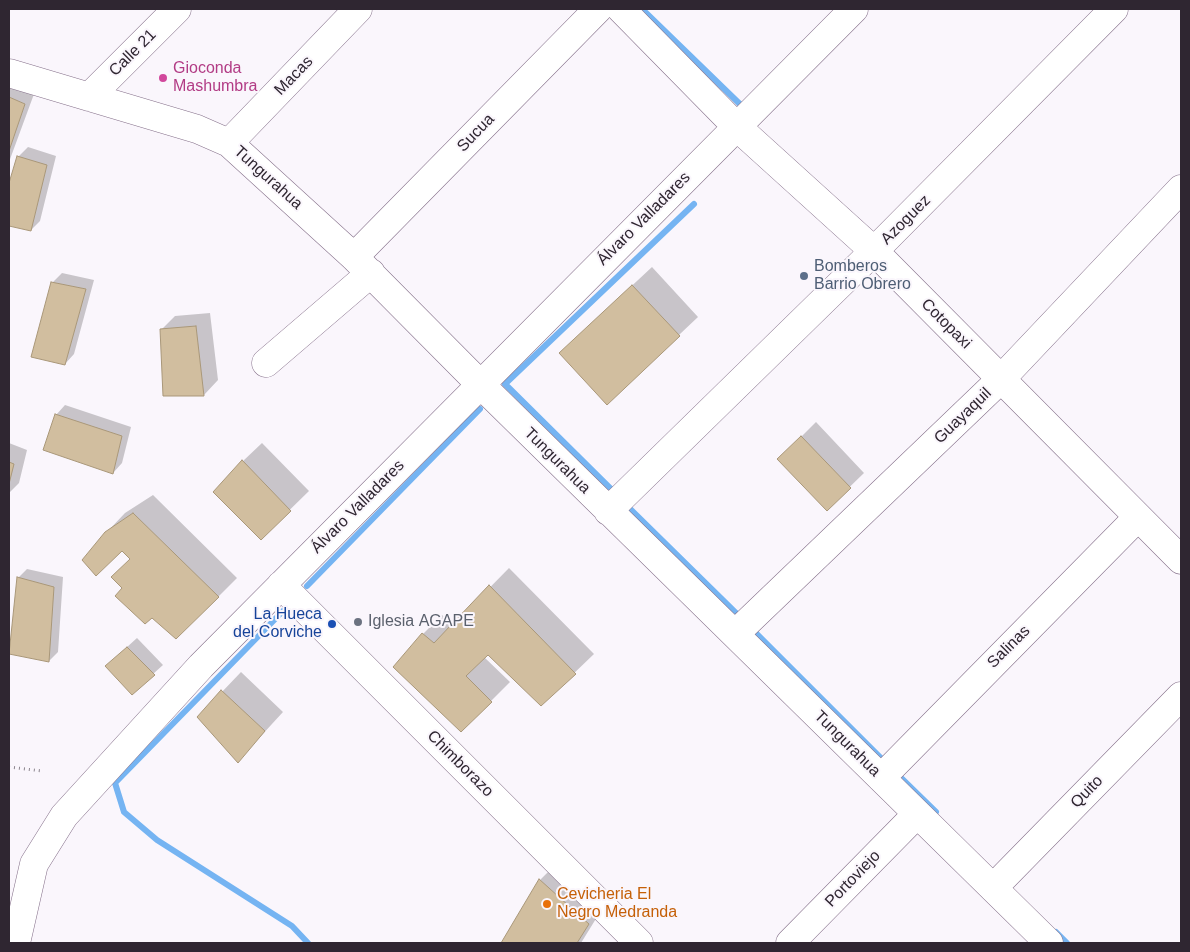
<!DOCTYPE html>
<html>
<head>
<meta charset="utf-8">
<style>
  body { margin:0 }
  #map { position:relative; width:1190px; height:952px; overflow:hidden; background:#faf6fc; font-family:Helvetica,sans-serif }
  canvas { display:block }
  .frame { position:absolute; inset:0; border:10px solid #2f2631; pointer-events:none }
</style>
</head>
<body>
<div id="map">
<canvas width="1190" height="952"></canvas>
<div class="frame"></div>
</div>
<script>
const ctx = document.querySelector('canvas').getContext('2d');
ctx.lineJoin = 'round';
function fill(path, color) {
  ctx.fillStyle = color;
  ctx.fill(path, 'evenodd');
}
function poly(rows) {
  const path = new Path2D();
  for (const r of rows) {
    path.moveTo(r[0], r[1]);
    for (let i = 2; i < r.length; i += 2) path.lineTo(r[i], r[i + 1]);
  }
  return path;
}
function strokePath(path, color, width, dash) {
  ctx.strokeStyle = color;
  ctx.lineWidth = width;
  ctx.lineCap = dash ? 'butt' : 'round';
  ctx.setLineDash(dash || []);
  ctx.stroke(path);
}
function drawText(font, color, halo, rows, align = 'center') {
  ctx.font = font + ' Helvetica,sans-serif';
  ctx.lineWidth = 4;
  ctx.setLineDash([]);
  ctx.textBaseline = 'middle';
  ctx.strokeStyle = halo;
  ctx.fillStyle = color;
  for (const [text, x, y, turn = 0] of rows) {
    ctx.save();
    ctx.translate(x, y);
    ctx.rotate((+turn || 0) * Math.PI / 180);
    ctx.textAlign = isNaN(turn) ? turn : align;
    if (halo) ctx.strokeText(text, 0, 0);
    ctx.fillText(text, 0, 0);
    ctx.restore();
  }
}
fill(poly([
  [9,85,34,94,9,162],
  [28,147,56,156,40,221,31,230,9,224,9,187,18,157],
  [652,267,698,317,607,403,579,335],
  [62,273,94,280,74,354,65,364,53,282],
  [210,313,218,380,204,395,161,330,175,316],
  [65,405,131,427,122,463,113,473,56,415],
  [816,422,864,473,827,509,793,445],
  [9,443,27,450,19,483,9,493],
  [262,443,309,491,261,538,243,461],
  [153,495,237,578,218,597,124,588,131,559,106,533,125,513],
  [509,568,594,654,541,705,488,654,484,657,510,682,461,731,423,634,442,615,453,625],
  [27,569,63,577,58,652,49,661,10,653,18,578],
  [137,638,163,665,132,693,116,657],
  [241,672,283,712,238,761,198,717],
  [554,866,602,909,581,943,503,943,540,880]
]), '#0003');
strokePath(poly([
  [642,9,745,109],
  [617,495,505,384,694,204],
  [625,504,741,618],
  [307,586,480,409],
  [283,611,115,783,124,812,157,840,292,926,308,943],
  [750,627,886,763],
  [895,772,936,812],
  [1056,932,1067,943]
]), '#75b4f2', 6);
const building = poly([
  [9,97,25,104,9,151,9,97],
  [17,156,47,165,31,231,9,226,9,183,17,156],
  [51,282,86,289,65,365,31,357,51,282],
  [632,285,680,336,607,405,559,353,632,285],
  [196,326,204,396,163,396,160,329,196,326],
  [55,414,122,436,113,474,43,450,55,414],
  [801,436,851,488,827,511,777,459,801,436],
  [242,460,291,511,261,540,213,492,242,460],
  [9,462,14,464,9,484,9,462],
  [133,513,219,597,176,639,152,618,145,624,115,596,122,588,111,577,130,559,122,551,96,576,82,560,105,532,133,513],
  [17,577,54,587,49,662,9,654,17,577],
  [489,585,576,674,541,706,488,655,466,676,492,702,461,732,393,667,422,633,434,643,489,585],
  [127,647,155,675,132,695,105,666,127,647],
  [221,690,265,731,238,763,197,717,221,690],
  [539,879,589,924,577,943,501,943,539,879]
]);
fill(building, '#d1be9f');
strokePath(building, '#a99779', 1);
const minor = poly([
  [621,9,736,126,874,251,1181,560],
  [9,73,197,129,229,143,354,257,480,384,1049,943],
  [89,97,177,9],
  [229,143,358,9],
  [354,257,598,9],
  [266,363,371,273],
  [608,511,874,251,1114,9],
  [281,585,639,943],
  [735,634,1001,379,1181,189],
  [881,778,1138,517],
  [993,888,1181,696],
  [16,943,34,864,64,816,201,666,854,9],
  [790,943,917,814]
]);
strokePath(minor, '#85708a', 29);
strokePath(poly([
  [9,767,42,771]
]), '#8c868e', 3, [1, 4]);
strokePath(minor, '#fff', 28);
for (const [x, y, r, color] of [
  [163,78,5,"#d1479c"],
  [804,276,5,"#5c6f8a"],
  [358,622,5,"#6b7280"],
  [332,624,5,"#1a4fb4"],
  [547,904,5,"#e8710a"]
]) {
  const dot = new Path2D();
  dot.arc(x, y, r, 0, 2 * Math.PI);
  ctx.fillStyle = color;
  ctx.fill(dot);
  strokePath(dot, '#faf6fc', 2);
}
drawText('16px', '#2f2631', '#faf6fc', [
  ["Calle 21",133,53,-45],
  ["Macas",294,76,-46],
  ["Sucua",476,133,-46],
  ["Tungurahua",268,178,42],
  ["Álvaro Valladares",644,219,-45],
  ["Azoguez",906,220,-45],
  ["Cotopaxi",946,324,45],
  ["Guayaquil",963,416,-44],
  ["Tungurahua",557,461,45],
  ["Álvaro Valladares",358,507,-45],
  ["Salinas",1009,647,-45],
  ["Tungurahua",847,744,45],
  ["Chimborazo",460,764,45],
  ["Quito",1087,792,-46],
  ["Portoviejo",853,879,-46]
]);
drawText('16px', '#b23c85', '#faf6fc', [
  ["Gioconda",173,69],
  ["Mashumbra",173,87]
], 'left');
drawText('16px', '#4e5e75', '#faf6fc', [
  ["Bomberos",814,267],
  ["Barrio Obrero",814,285]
], 'left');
drawText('16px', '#164399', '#faf6fc', [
  ["La Hueca",322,615],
  ["del Corviche",322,633]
], 'right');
drawText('16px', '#5b616d', '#faf6fc', [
  ["Iglesia AGAPE",368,622]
], 'left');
drawText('16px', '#c56008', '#faf6fc', [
  ["Cevicheria El",557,895],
  ["Negro Medranda",557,913]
], 'left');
</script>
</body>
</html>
